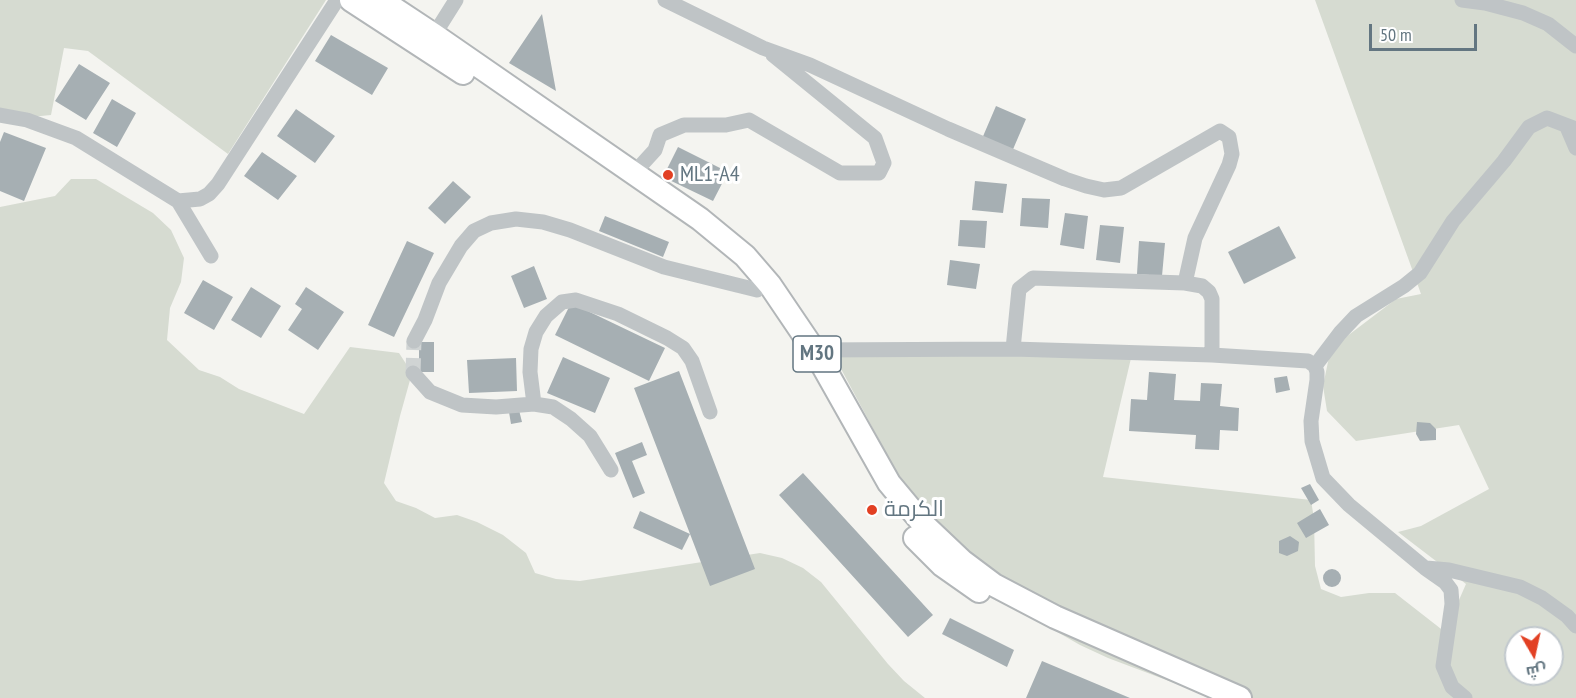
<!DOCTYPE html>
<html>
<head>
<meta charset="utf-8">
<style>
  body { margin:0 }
  #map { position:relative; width:1576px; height:698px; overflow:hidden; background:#f4f4f0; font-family:"PT Sans Narrow",Cairo,sans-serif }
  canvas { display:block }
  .north { position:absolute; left:1504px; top:626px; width:60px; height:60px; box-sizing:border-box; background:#fff; border:2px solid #c1c8cd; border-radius:50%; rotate:171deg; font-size:16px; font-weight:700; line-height:24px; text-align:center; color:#637681 }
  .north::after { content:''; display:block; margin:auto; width:21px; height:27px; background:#e24023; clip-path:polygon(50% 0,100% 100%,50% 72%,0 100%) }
  .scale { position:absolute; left:1369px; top:24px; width:108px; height:27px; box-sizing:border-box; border:3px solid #637681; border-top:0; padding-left:8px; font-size:18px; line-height:21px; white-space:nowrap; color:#637681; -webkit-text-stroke:4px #fff; paint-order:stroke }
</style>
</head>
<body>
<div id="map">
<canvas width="1576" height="698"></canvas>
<div class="north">ش</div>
<div class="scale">50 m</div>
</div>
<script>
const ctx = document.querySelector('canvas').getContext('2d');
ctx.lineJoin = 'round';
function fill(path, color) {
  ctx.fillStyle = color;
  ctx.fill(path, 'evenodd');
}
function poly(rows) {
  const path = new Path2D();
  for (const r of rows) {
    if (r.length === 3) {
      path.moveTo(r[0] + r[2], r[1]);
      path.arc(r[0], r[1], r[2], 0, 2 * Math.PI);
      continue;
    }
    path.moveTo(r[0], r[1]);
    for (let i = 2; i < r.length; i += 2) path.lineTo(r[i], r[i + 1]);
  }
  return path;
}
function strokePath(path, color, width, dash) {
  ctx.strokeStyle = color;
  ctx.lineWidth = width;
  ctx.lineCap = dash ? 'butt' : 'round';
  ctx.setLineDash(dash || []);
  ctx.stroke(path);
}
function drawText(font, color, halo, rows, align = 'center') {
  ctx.font = font + ' "PT Sans Narrow",Cairo,sans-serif';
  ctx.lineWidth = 6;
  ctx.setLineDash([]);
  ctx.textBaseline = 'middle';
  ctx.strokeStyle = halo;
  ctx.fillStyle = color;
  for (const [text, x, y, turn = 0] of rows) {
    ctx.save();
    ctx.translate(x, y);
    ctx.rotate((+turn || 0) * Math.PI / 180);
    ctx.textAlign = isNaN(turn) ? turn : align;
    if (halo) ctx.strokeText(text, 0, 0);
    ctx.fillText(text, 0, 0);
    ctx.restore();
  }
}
fill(poly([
  [0,0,326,0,228,154,88,51,64,48,51,115,0,120],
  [1315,0,1576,0,1576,698,1214,698,1108,658,1080,645,968,581,946,565,832,352,1132,354,1103,477,1311,500,1314,519,1315,566,1321,589,1341,597,1369,593,1395,593,1445,632,1466,584,1398,532,1421,526,1489,489,1459,425,1356,441,1327,411,1323,386,1329,357,1342,340,1396,299,1421,294],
  [1516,638,1552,638,1552,674,1516,674],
  [71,179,96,179,153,213,171,230,184,258,181,282,170,308,167,340,199,370,220,377,239,389,304,414,350,347,399,353,412,373,400,416,384,483,396,501,416,508,435,518,457,515,477,522,503,535,526,553,535,573,556,579,580,581,760,553,782,558,803,568,821,582,888,664,904,681,925,698,0,698,0,207,55,196]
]), '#d6dbd1');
fill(poly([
  [542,14,556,91,509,63],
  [331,35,388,68,372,95,315,61],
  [79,64,110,83,86,120,55,101],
  [112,99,136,113,117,147,93,133],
  [996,106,1026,119,1011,154,981,141],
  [296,109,335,136,315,163,277,136],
  [4,132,46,148,24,201,0,191,0,142],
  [678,147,728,172,713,201,663,177],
  [262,152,297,176,278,200,244,176],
  [453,181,471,197,445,224,428,208],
  [975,181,1007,184,1003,213,972,210],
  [1022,198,1050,199,1048,228,1020,226],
  [1065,213,1088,216,1084,249,1060,245],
  [605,216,669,242,663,257,599,231],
  [960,220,987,221,985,248,958,246],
  [1100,225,1124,227,1120,263,1096,260],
  [1279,226,1296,258,1244,284,1228,252],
  [407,241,434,253,394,337,368,325],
  [1139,241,1165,243,1162,276,1137,274],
  [950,260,980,264,976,289,947,285],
  [534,266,547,299,524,308,511,276],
  [203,280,233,297,214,330,184,313],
  [251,287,281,306,261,338,231,320],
  [306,287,344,312,318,350,288,330,302,309,295,304],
  [571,303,665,348,649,381,555,335],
  [419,342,434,342,434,372,419,372],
  [563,357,610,378,595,413,547,393],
  [516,358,517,391,469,393,467,360],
  [679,371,755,569,710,586,634,388],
  [1149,372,1176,374,1174,400,1200,401,1201,383,1222,384,1220,406,1239,408,1238,431,1220,430,1219,450,1195,449,1196,435,1129,431,1131,399,1147,400],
  [1287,376,1290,390,1276,393,1274,378],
  [519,410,522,422,511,424,509,412],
  [1417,422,1430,423,1436,429,1436,440,1420,441,1416,434],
  [642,442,647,455,632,461,645,493,633,498,615,453],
  [803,473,933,615,908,637,779,495],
  [1310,484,1319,500,1311,505,1301,488],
  [1320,509,1329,525,1306,538,1297,523],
  [640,511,690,534,682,550,633,528],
  [1290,536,1299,542,1298,551,1287,556,1279,553,1279,541],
  [1332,578,9],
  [950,618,1014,650,1007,667,942,634],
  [1042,661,1130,698,1026,698]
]), '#a6afb3');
strokePath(poly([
  [413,373,414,341]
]), '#d0d4d4', 15, [15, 8]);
const highway = poly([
  [351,0,463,73],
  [381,0,434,35,700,219,745,256,770,285,814,350,889,483,924,525,962,561,994,585,1055,617,1240,698],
  [915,538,942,565,979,591]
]);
strokePath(highway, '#b2b6b8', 26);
strokePath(poly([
  [665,0,763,48,810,65,948,129,1065,179,1086,186,1104,190,1121,188,1220,131,1229,137,1232,154,1229,165,1195,238,1185,283,1033,278,1019,289,1013,349],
  [1462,0,1485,3,1523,13,1548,24,1576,46],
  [434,35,456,0],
  [0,115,27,120,76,138,178,201,200,199,209,194,218,184,337,0],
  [1567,127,1576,148],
  [634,173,655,150,660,135,684,125,726,125,749,120,840,173,879,173,884,163,875,138,773,55],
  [178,201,211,256],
  [1185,283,1202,286,1209,292,1212,299,1212,355],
  [414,341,425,320,439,283,461,246,474,231,491,223,516,219,543,222,570,230,664,267,757,290],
  [814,350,1013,349,1212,355,1308,361,1315,366,1317,372,1317,380,1311,421,1312,441,1323,478,1349,505,1425,568,1445,582,1451,590,1452,604,1443,666,1452,687,1465,698],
  [1315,366,1340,333,1356,316,1404,286,1420,273,1453,221,1504,161,1529,127,1547,118,1576,129],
  [413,373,430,392,462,405,496,407,534,404,553,407,571,419,590,436,611,470],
  [534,404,530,372,531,349,536,332,546,316,562,302,576,300,618,314,667,338,683,348,692,361,710,412],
  [1426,568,1449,570,1520,587,1542,598,1567,616,1576,626]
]), '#bfc4c6', 15);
strokePath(highway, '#fff', 22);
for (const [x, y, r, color] of [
  [668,175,6,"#e24023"],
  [872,510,6,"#e24023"]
]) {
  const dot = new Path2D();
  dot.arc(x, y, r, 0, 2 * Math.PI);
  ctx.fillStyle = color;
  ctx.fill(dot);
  strokePath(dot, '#fff', 2);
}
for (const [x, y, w] of [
  [817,354,48]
]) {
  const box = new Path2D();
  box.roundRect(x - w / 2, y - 18, w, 36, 4.5);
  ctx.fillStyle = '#fff';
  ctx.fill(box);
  strokePath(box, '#637681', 1.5);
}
drawText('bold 21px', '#637681', null, [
  ["M30",817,354]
]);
drawText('22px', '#637681', '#fff', [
  ["ML1-A4",680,175],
  ["الكرمة",884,510]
], 'left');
</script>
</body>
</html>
